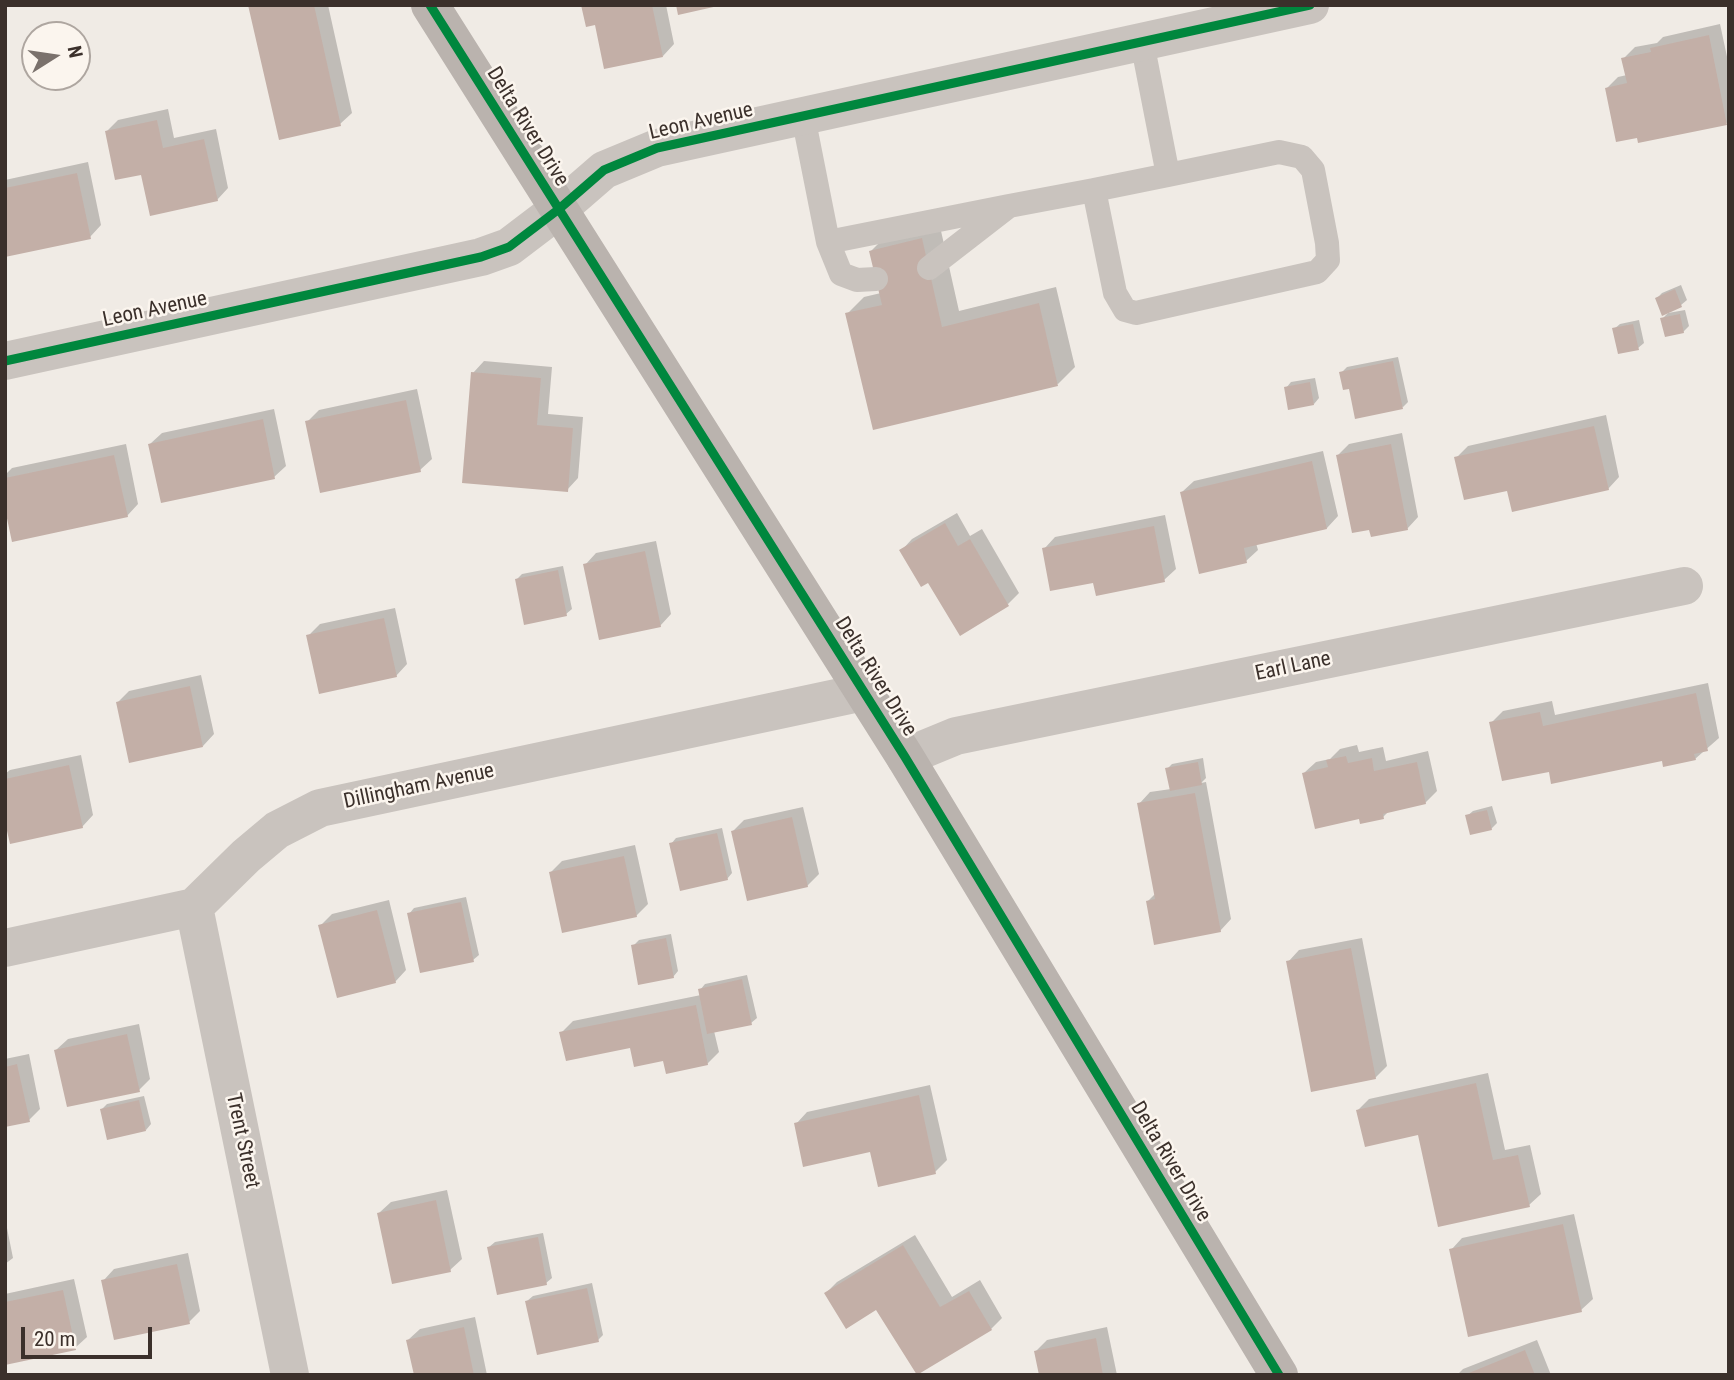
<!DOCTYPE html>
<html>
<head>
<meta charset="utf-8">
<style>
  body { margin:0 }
  #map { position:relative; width:1734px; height:1380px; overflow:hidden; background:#f0ebe5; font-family:"Roboto Condensed",sans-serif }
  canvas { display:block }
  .frame { position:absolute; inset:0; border:7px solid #3b302b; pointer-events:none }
  .north { position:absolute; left:21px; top:21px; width:70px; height:70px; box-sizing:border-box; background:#fbf5ee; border:2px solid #aea6a0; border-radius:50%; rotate:78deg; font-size:19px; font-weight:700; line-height:28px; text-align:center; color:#3b302b }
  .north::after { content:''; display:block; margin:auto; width:24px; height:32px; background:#7a716c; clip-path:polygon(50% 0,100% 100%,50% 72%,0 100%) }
  .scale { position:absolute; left:21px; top:1327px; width:131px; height:32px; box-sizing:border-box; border:4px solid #3b302b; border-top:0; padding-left:9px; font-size:21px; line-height:24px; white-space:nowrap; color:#3b302b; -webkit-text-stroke:5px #fbf5ee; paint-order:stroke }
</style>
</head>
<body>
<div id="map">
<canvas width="1734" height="1380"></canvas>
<div class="frame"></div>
<div class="north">N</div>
<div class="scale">20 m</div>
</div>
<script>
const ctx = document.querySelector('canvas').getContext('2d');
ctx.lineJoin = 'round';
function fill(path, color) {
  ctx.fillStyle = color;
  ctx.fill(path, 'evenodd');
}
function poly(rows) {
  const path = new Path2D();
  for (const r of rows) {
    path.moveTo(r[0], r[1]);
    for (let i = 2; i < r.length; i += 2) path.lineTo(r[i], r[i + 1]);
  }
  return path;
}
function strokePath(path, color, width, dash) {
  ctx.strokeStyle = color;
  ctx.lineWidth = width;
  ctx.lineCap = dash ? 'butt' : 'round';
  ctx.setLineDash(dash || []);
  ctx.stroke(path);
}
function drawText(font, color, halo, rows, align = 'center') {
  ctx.font = font + ' "Roboto Condensed",sans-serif';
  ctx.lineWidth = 5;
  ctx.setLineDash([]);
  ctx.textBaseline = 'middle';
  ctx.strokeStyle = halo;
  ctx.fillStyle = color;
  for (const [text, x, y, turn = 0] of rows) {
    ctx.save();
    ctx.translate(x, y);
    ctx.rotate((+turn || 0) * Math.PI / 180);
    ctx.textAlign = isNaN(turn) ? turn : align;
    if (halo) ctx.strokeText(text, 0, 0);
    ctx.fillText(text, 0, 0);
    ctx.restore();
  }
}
fill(poly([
  [250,5,328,5,352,113,340,124],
  [583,5,666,5,674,44,663,56,596,23],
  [1720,24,1729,66,1729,121,1727,123,1607,88,1618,77,1627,75,1623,59,1635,47,1657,43,1663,37],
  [168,109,174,138,216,129,228,188,217,200,142,173,107,131,118,120],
  [88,162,101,225,90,237,5,255,5,180],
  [939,222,959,311,1056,287,1075,367,1058,384,847,314,864,297,881,293,871,251,888,234],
  [1681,285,1687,300,1681,305,1663,313,1657,298,1662,293],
  [1685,310,1689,326,1683,332,1662,319,1668,313],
  [1639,320,1644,343,1638,348,1614,329,1620,324],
  [1398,357,1408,402,1403,407,1350,387,1341,373,1347,367],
  [484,361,552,367,548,414,583,417,578,478,567,490,473,373],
  [1315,378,1319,398,1314,404,1286,388,1291,382],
  [417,389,432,459,420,470,307,422,319,410],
  [274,409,286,466,274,477,150,444,162,433],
  [1606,415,1619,477,1608,489,1508,488,1456,458,1468,446],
  [1402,433,1418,517,1407,529,1370,528,1338,455,1349,444],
  [126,444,138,504,127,516,5,500,5,475,12,468],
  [1323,451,1338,516,1327,528,1256,543,1258,550,1246,561,1182,492,1194,481],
  [957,513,970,536,982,529,1019,593,1008,604,928,581,901,551,912,539],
  [1165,515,1176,569,1164,580,1094,581,1044,549,1055,537],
  [656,541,671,614,660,626,585,565,596,553],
  [563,566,572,609,566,614,517,579,522,574],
  [395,608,407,664,396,676,308,636,320,624],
  [201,675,214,734,203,746,118,702,129,691],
  [1708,683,1719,738,1695,759,1663,758,1550,770,1491,723,1503,711,1552,701,1555,715],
  [1357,745,1359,752,1383,747,1386,761,1428,751,1437,791,1425,803,1389,811,1383,817,1360,817,1304,773,1316,762,1330,759,1340,749],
  [81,755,93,815,82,827,5,814,5,774,10,770],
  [1203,758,1206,778,1201,783,1206,782,1231,919,1220,931,1148,901,1156,893,1139,804,1150,792,1171,789,1167,769,1172,764],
  [1492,806,1497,823,1491,829,1467,816,1473,811],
  [803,807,819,874,807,886,733,831,744,820],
  [722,828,732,873,727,879,671,844,676,838],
  [635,845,648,904,636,916,551,872,562,861],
  [466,897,479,955,473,960,409,914,414,908],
  [389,900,406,970,395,982,320,926,332,914],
  [671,934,678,971,673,977,633,946,639,940],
  [1362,938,1387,1066,1375,1078,1288,962,1299,950],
  [747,975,757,1018,751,1023,714,1031,719,1052,707,1064,665,1059,632,1045,561,1033,573,1021,701,995,700,990,705,984],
  [139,1024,150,1079,139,1090,56,1050,68,1039],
  [29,1054,40,1109,29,1120,5,1125,5,1059],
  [1488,1073,1505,1150,1530,1145,1541,1194,1529,1205,1419,1133,1358,1110,1369,1099],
  [930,1085,947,1160,935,1172,796,1124,807,1112],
  [144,1096,151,1124,146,1130,102,1109,107,1104],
  [447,1190,462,1259,450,1270,379,1213,391,1202],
  [1574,1214,1593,1299,1581,1310,1451,1250,1462,1238],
  [5,1218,13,1258,5,1264],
  [543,1233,552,1278,546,1283,489,1247,495,1242],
  [915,1235,952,1297,980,1280,1002,1318,991,1329,877,1308,826,1293,837,1282],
  [188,1253,200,1311,189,1322,103,1281,114,1269],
  [74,1279,87,1337,75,1348,5,1363,5,1294],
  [592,1283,603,1335,598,1340,527,1301,533,1296],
  [475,1317,487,1375,416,1375,408,1340,420,1329],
  [1107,1327,1117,1375,1041,1375,1036,1351,1047,1340],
  [1537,1340,1551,1375,1457,1375,1463,1369]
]), '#0003');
fill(poly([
  [248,5,314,5,341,126,279,140],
  [581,5,652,5,663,57,604,69,595,25,586,27],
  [676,5,718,5,718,6,678,15],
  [1709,35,1727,125,1638,143,1637,138,1616,142,1605,88,1627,83,1621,58,1651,52,1650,48],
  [157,120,163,148,204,139,218,201,150,216,141,175,115,180,105,131],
  [77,173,91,239,5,257,5,188],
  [922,238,942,327,1039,303,1058,386,873,430,845,313,882,305,869,251],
  [1675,289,1682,307,1662,316,1655,298],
  [1680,314,1684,333,1665,337,1660,318],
  [1633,324,1639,350,1618,354,1612,328],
  [1393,361,1403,409,1355,419,1349,389,1343,390,1339,372],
  [471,372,541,378,537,425,573,428,568,492,462,483],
  [1310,382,1314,405,1288,410,1284,387],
  [406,400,421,472,320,493,305,421],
  [263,419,275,479,161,503,148,444],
  [1594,426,1609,490,1512,512,1507,491,1464,500,1454,457],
  [1391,444,1408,530,1371,537,1369,530,1352,533,1336,455],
  [114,455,128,517,12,542,5,509,5,478],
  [1312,461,1327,529,1244,548,1247,563,1199,574,1180,492],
  [945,523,958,546,970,539,1009,606,960,636,928,583,921,587,899,550],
  [1154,526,1165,582,1096,596,1093,583,1050,591,1042,548],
  [645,551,661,627,599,640,583,564],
  [558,570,567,616,524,625,515,579],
  [384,618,397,677,319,694,306,635],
  [190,686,203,747,129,763,116,702],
  [1696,693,1708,751,1694,754,1696,760,1663,767,1662,761,1551,784,1549,772,1502,781,1489,722,1540,712,1543,726],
  [1346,756,1348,763,1372,758,1374,771,1417,762,1426,804,1383,814,1384,819,1360,824,1359,819,1315,829,1302,773,1328,767,1326,760],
  [1198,762,1202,785,1170,791,1165,768],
  [69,765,83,828,10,844,5,822,5,779],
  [1195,793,1221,932,1154,945,1146,901,1155,899,1137,803],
  [1487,810,1492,830,1470,835,1465,815],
  [792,817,808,887,747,901,731,831],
  [717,833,728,880,680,891,669,843],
  [624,856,637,917,562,933,549,872],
  [461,902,474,962,420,973,407,913],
  [377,910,396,983,337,998,318,925],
  [666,938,674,978,638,985,631,945],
  [1351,948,1376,1079,1311,1092,1286,961],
  [742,979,752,1025,707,1034,698,989],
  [696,1005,708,1065,666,1074,663,1061,634,1067,630,1048,566,1061,559,1032],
  [127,1034,140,1092,67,1107,54,1050],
  [17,1064,30,1122,5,1127,5,1067],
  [1476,1083,1493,1160,1518,1155,1530,1207,1438,1227,1418,1135,1365,1147,1356,1110],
  [919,1095,936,1174,878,1187,870,1152,803,1167,794,1123],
  [139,1100,146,1131,107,1140,100,1109],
  [436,1200,451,1272,392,1284,377,1213],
  [1563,1224,1582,1312,1468,1337,1449,1249],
  [538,1237,547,1285,497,1295,487,1247],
  [903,1245,940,1307,969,1291,992,1330,917,1375,876,1310,846,1329,824,1293],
  [177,1264,190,1324,114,1340,101,1280],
  [587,1288,599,1342,537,1355,525,1301],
  [63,1290,76,1350,5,1365,5,1302],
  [464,1327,474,1375,414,1375,406,1340],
  [1096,1338,1103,1375,1039,1375,1034,1351],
  [1525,1350,1535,1375,1464,1375]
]), '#c3afa7');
strokePath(poly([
  [1142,42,1168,175,1279,152,1302,157,1313,170,1327,243,1328,260,1317,272,1136,313,1125,310,1115,293,1094,190,1168,175],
  [803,116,828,242,841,274,857,280,876,279],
  [1009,206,1094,190],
  [828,242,1009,206,929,268]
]), '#c9c3be', 24);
strokePath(poly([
  [5,361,481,257,509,247,559,209,604,170,657,148,1310,5],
  [905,757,956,736,1684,586],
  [194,907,290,1375],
  [5,948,194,907,246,856,277,830,320,808,864,692]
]), '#c9c3be', 38);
strokePath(poly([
  [430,5,905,757,1279,1375]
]), '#bab3ae', 38);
strokePath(poly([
  [430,5,905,757,1279,1375],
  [5,361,481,257,509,247,559,209,604,170,657,148,1310,5]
]), '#00873e', 9);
drawText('21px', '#3b302b', '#fbf5ee', [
  ["Leon Avenue",701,122,-13],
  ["Delta River Drive",527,127,58],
  ["Leon Avenue",155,310,-12],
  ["Earl Lane",1293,667,-12],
  ["Delta River Drive",875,677,58],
  ["Dillingham Avenue",419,787,-12],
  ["Trent Street",242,1141,78],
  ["Delta River Drive",1170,1162,59]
]);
</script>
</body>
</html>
